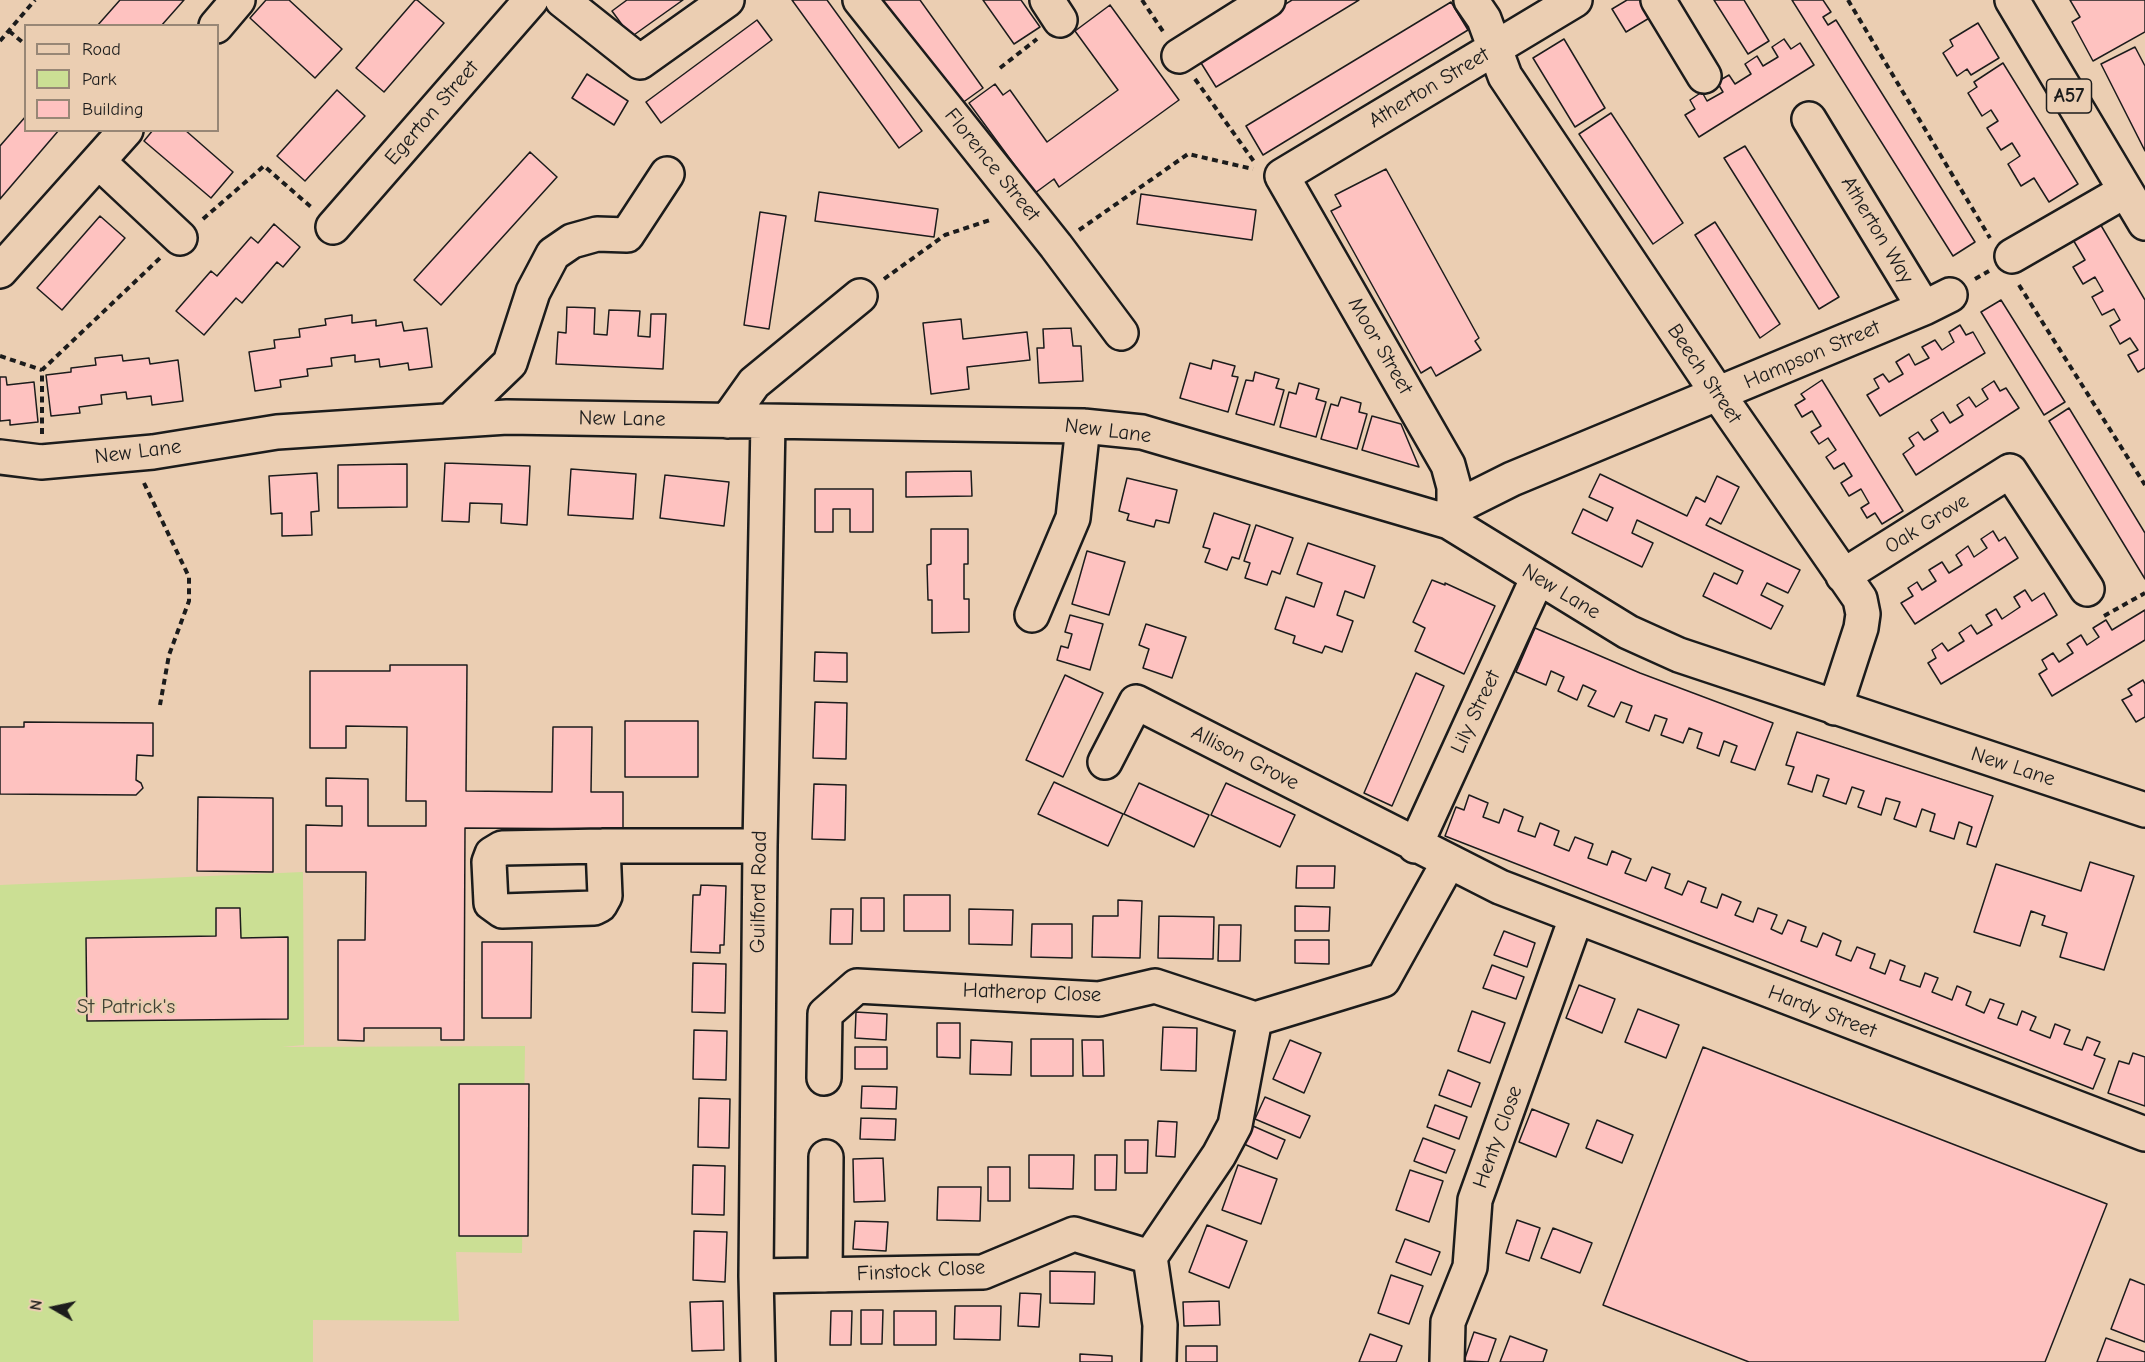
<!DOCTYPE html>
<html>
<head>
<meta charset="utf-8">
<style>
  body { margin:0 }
  #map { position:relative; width:2145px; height:1362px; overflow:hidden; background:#ebceb2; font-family:"Comic Neue",sans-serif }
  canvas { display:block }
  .legend { position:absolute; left:24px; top:24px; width:195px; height:108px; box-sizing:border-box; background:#ebceb2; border:2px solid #988776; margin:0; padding:8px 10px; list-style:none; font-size:18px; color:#1c1c1c }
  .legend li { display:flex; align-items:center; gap:12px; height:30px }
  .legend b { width:30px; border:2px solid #988776 }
  .north { position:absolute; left:24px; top:1278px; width:60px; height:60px; -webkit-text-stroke:4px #ebceb2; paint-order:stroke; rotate:279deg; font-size:16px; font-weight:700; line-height:24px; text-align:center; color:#1c1c1c }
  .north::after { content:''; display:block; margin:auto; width:21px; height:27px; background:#1c1c1c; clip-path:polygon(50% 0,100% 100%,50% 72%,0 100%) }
</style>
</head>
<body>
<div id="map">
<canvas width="2145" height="1362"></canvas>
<ul class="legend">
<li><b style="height:8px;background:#ebceb2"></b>Road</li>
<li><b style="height:16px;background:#cbdf94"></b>Park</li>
<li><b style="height:16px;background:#fec2c0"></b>Building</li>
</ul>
<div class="north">N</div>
</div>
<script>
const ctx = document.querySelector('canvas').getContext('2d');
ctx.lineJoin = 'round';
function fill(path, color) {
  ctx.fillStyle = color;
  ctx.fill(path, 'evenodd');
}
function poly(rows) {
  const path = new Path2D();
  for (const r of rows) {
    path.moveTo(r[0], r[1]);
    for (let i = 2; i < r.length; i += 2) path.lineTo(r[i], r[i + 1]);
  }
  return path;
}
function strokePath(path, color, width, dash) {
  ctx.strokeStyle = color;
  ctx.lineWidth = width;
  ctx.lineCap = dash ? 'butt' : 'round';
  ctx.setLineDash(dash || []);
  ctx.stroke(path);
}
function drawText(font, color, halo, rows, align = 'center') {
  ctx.font = font + ' "Comic Neue",sans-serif';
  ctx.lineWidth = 5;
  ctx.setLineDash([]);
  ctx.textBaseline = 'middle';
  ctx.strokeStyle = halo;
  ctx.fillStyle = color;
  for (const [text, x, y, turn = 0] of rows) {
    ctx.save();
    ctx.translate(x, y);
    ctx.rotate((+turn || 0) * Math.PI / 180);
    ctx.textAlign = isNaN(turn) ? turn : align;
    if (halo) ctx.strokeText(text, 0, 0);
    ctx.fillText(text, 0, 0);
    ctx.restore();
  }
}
fill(poly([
  [303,872,304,1045,282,1047,525,1046,522,1253,456,1252,459,1321,313,1320,313,1362,0,1362,0,885]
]), '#cbdf94');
const building = poly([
  [120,0,184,0,161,26,97,26,120,0],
  [266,0,289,0,342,49,315,78,250,18,266,0],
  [415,0,417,0,444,23,384,92,356,68,415,0],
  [627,0,683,0,631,37,612,11,627,0],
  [792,0,827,0,922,131,899,148,792,0],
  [883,0,920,0,983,88,958,106,883,0],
  [983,0,1021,0,1040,27,1014,44,983,0],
  [1292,0,1359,0,1216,87,1198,58,1292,0],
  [1627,0,1640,0,1651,17,1626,32,1612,9,1627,0],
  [1714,0,1744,0,1769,41,1748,54,1714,0],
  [1792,0,1823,0,1831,12,1823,17,1828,25,1836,20,1975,242,1953,256,1792,0],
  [2070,0,2145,0,2145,32,2093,61,2072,22,2080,17,2070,0],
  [1451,2,1468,30,1263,155,1246,126,1451,2],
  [1110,5,1179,100,1059,187,1054,179,1035,193,969,103,995,84,1003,95,1010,90,1047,142,1118,90,1075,31,1110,5],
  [757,20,772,40,661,123,646,102,757,20],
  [1978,23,1999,58,1971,75,1967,69,1957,76,1943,53,1953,46,1950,40,1978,23],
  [1564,39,1605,108,1575,127,1533,58,1564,39],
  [1784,39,1791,49,1800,43,1814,65,1699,137,1685,115,1695,109,1690,100,1702,92,1707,101,1723,92,1717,82,1729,75,1735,84,1751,74,1745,64,1757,56,1763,66,1778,57,1772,47,1784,39],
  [2135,47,2145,66,2145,151,2101,64,2135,47],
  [2003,63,2078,184,2049,202,2034,178,2021,186,2008,164,2020,156,2012,143,2001,150,1987,128,1998,121,1991,110,1982,116,1968,93,1977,87,1974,82,2003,63],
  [587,74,628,101,614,125,572,98,587,74],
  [337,90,365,116,305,181,277,156,337,90],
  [1611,113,1683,223,1653,244,1579,134,1611,113],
  [26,116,26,130,59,130,0,199,0,146,26,116],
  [153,130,185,130,233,172,211,198,144,141,153,130],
  [1745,146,1839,297,1819,309,1724,158,1745,146],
  [530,152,557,177,441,305,414,280,530,152],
  [1386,169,1479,338,1475,341,1481,350,1436,376,1431,367,1421,373,1331,211,1341,206,1335,195,1386,169],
  [819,192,938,209,934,237,815,221,819,192],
  [1141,194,1256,210,1252,240,1137,224,1141,194],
  [760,212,786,216,769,329,744,325,760,212],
  [100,216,125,238,62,310,37,288,100,216],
  [1715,222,1780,324,1760,338,1695,235,1715,222],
  [2099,222,2145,300,2145,368,2138,372,2128,355,2138,350,2130,338,2120,344,2110,326,2120,320,2114,309,2102,315,2092,297,2103,291,2095,277,2083,284,2073,267,2085,260,2072,238,2099,222],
  [274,224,300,247,283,267,277,262,242,303,236,298,204,335,176,311,211,271,217,276,251,237,258,243,274,224],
  [2001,300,2065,402,2044,415,1981,312,2001,300],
  [567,307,595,308,594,334,607,335,609,310,640,311,638,336,650,337,651,314,666,314,663,369,556,364,558,332,566,333,567,307],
  [352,315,352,323,376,320,376,326,402,322,404,331,427,328,432,367,409,370,408,363,380,367,379,359,355,362,355,355,331,358,332,366,307,369,308,376,280,380,281,387,255,391,249,352,275,348,274,340,300,337,299,329,326,325,325,319,352,315],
  [961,319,963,339,1027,332,1030,360,967,367,969,389,931,394,923,323,961,319],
  [1960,325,1966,335,1973,332,1985,353,1880,416,1867,395,1879,388,1874,379,1883,374,1889,382,1903,374,1896,362,1909,354,1915,365,1929,358,1922,347,1935,340,1942,350,1954,342,1949,332,1960,325],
  [1071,328,1073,346,1081,346,1083,381,1039,383,1037,348,1044,348,1043,329,1071,328],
  [122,355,123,361,149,358,150,364,178,360,183,401,152,405,151,396,127,399,126,392,101,395,102,404,79,407,80,413,51,416,46,375,71,372,71,368,96,365,95,358,122,355],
  [1213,360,1235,366,1232,376,1238,377,1228,412,1180,398,1190,363,1211,369,1213,360],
  [1255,372,1279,379,1276,388,1284,390,1274,425,1236,414,1246,380,1253,381,1255,372],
  [0,377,6,377,7,385,34,382,38,422,10,425,10,420,0,421,0,377],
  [1822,380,1903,511,1882,524,1875,513,1867,518,1861,508,1869,503,1861,489,1849,496,1841,483,1852,476,1844,463,1834,469,1826,457,1836,450,1828,438,1819,444,1811,432,1821,426,1812,411,1802,417,1795,405,1805,399,1801,394,1822,380],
  [1994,381,2000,391,2006,388,2019,408,1916,475,1903,454,1914,446,1909,438,1918,432,1924,440,1938,431,1931,420,1943,412,1950,423,1963,415,1957,405,1969,397,1976,407,1988,399,1982,389,1994,381],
  [1299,383,1319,389,1316,399,1326,402,1316,437,1280,427,1289,392,1296,394,1299,383],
  [1341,397,1361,403,1359,412,1367,414,1357,449,1321,439,1331,404,1338,406,1341,397],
  [2069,408,2145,533,2145,579,2049,421,2069,408],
  [1372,416,1401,424,1419,467,1362,450,1372,416],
  [445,463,530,466,527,525,501,523,502,504,470,503,469,522,442,521,445,463],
  [407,464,407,507,338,508,338,465,407,464],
  [571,469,636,474,633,519,568,515,571,469],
  [971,471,972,496,906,497,906,472,971,471],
  [317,473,319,511,311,512,312,535,282,536,282,513,271,514,269,476,317,473],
  [1600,474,1687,516,1696,497,1705,502,1717,476,1739,487,1721,524,1710,518,1706,525,1800,570,1788,593,1767,583,1761,595,1783,606,1771,629,1703,596,1714,573,1737,584,1743,571,1637,520,1632,533,1653,543,1642,567,1572,533,1583,509,1607,521,1613,508,1589,497,1600,474],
  [665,475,729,482,724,526,660,518,665,475],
  [1127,478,1177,490,1169,523,1156,520,1154,527,1127,520,1129,514,1119,511,1127,478],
  [815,489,873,489,873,532,850,532,850,509,833,509,833,532,815,532,815,489],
  [1214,513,1250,525,1239,559,1232,557,1227,570,1205,562,1210,549,1203,547,1214,513],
  [1256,525,1293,538,1280,574,1272,571,1267,585,1245,578,1250,563,1244,561,1256,525],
  [931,529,968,529,968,564,964,564,964,599,969,599,969,632,932,633,932,600,928,600,927,565,931,564,931,529],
  [1993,531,1999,541,2005,537,2018,558,1915,624,1901,603,1913,596,1908,588,1917,582,1922,590,1936,581,1929,570,1942,562,1949,573,1962,565,1956,555,1968,546,1974,557,1987,548,1981,539,1993,531],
  [1308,543,1375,566,1364,598,1345,591,1337,615,1353,621,1342,652,1325,646,1322,653,1293,643,1295,636,1275,629,1286,597,1314,607,1322,583,1297,574,1308,543],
  [1087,551,1125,562,1109,615,1072,604,1087,551],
  [1432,580,1445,585,1445,583,1495,606,1464,674,1415,651,1425,628,1413,622,1432,580],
  [2025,590,2032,601,2044,593,2057,615,1941,684,1928,663,1936,658,1932,650,1942,643,1948,651,1964,641,1959,633,1971,625,1977,634,1992,625,1986,615,1996,609,2002,619,2020,607,2014,597,2025,590],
  [2145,610,2145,640,2052,696,2039,674,2047,669,2042,660,2053,653,2059,662,2073,653,2067,644,2081,635,2087,645,2099,637,2093,628,2106,620,2112,630,2145,610],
  [1070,615,1103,624,1090,670,1057,660,1061,646,1068,648,1072,634,1065,632,1070,615],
  [1146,624,1186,637,1172,678,1143,668,1149,649,1139,645,1146,624],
  [1535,628,1640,673,1773,723,1755,770,1731,762,1737,746,1724,741,1719,756,1697,748,1702,733,1689,728,1683,743,1661,735,1667,719,1655,715,1649,731,1626,722,1632,706,1621,702,1614,717,1588,706,1596,691,1583,685,1577,700,1558,691,1564,677,1551,671,1546,685,1516,672,1535,628],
  [815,652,847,653,847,682,814,681,815,652],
  [390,665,467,665,466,791,552,792,553,727,592,727,591,792,623,792,623,829,465,828,464,1040,441,1040,441,1028,364,1028,364,1041,338,1040,338,940,365,940,366,872,306,872,306,825,342,826,342,806,326,806,326,778,368,779,368,826,426,826,426,801,406,801,407,727,346,726,346,748,310,748,310,671,390,671,390,665],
  [1416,673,1444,686,1392,806,1364,793,1416,673],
  [1065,675,1103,693,1063,777,1026,760,1065,675],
  [2143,680,2145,684,2145,717,2136,722,2122,700,2132,695,2128,689,2143,680],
  [815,702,847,703,846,759,813,758,815,702],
  [625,721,698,721,698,777,625,777,625,721],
  [24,722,153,723,153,756,137,755,136,780,141,783,143,788,136,795,0,794,0,727,24,727,24,722],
  [1797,732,1993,796,1976,847,1967,844,1972,827,1959,822,1954,839,1930,831,1935,814,1922,809,1916,827,1894,819,1900,802,1886,798,1881,815,1858,807,1864,791,1852,787,1846,804,1823,796,1829,779,1817,775,1812,792,1788,784,1794,767,1786,765,1797,732],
  [1054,782,1123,814,1108,846,1038,814,1054,782],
  [1139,783,1209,815,1194,847,1124,814,1139,783],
  [1226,783,1295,815,1280,847,1211,815,1226,783],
  [814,784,846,785,845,840,812,839,814,784],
  [1469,795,1488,803,1483,817,1499,823,1504,809,1523,817,1518,831,1535,837,1540,823,1559,831,1554,845,1569,851,1575,837,1593,844,1588,858,1607,865,1612,851,1631,859,1625,873,1646,881,1652,867,1670,874,1665,888,1682,895,1688,881,1706,888,1701,902,1717,908,1722,894,1741,902,1735,915,1753,922,1758,908,1777,915,1771,929,1782,934,1788,920,1806,927,1801,941,1817,947,1823,933,1841,941,1836,955,1851,961,1857,947,1875,954,1870,968,1885,974,1890,960,1905,966,1900,980,1920,987,1925,973,1938,978,1932,992,1952,1000,1957,986,1971,992,1966,1005,1984,1013,1990,999,2004,1004,1998,1018,2017,1025,2022,1011,2036,1017,2030,1030,2050,1038,2055,1024,2070,1030,2064,1044,2082,1050,2087,1037,2100,1042,2094,1055,2105,1059,2093,1089,1445,836,1456,807,1464,810,1469,795],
  [198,797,273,798,273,872,197,871,198,797],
  [2090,862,2134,876,2104,970,2060,957,2067,933,2042,925,2045,916,2031,911,2020,946,1974,932,1996,864,2081,891,2090,862],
  [1297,866,1335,866,1334,888,1296,888,1297,866],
  [701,885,726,886,724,945,720,945,720,953,691,952,693,895,700,895,701,885],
  [904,895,950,895,950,931,904,931,904,895],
  [861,898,884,898,884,931,861,931,861,898],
  [1118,900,1142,901,1140,958,1092,957,1093,916,1118,916,1118,900],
  [1295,906,1330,907,1329,931,1295,931,1295,906],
  [216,908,240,908,241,938,288,937,288,1019,87,1021,86,938,216,936,216,908],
  [831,909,853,909,852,944,830,944,831,909],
  [969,909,1013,910,1012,945,969,944,969,909],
  [1159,916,1214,917,1213,959,1158,958,1159,916],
  [1032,924,1072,924,1072,958,1031,957,1032,924],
  [1219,925,1241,925,1240,961,1218,961,1219,925],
  [1504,931,1535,943,1527,967,1494,955,1504,931],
  [1295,940,1329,940,1329,964,1295,963,1295,940],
  [482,942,532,942,531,1018,482,1018,482,942],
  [693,963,726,964,725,1013,692,1012,693,963],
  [1492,965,1524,977,1516,999,1483,988,1492,965],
  [1579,985,1615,999,1602,1033,1566,1018,1579,985],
  [1638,1009,1679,1025,1666,1058,1625,1042,1638,1009],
  [1472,1011,1505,1023,1490,1063,1458,1051,1472,1011],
  [856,1012,887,1014,886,1040,855,1038,856,1012],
  [937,1023,960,1023,960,1058,937,1057,937,1023],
  [1163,1027,1197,1028,1196,1071,1161,1070,1163,1027],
  [694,1030,727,1031,726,1080,693,1079,694,1030],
  [1031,1039,1073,1039,1073,1076,1031,1076,1031,1039],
  [971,1040,1012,1042,1011,1075,970,1074,971,1040],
  [1082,1040,1103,1040,1104,1076,1083,1076,1082,1040],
  [1290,1040,1321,1053,1304,1093,1273,1079,1290,1040],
  [855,1047,887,1047,887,1069,855,1069,855,1047],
  [1703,1047,2107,1204,2045,1362,1749,1362,1603,1305,1703,1047],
  [2133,1053,2145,1057,2145,1106,2108,1093,2119,1061,2129,1064,2133,1053],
  [1448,1070,1480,1083,1471,1107,1439,1095,1448,1070],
  [459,1084,529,1084,528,1236,459,1236,459,1084],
  [862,1086,897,1087,896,1109,861,1108,862,1086],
  [1265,1097,1310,1116,1300,1138,1255,1119,1265,1097],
  [699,1098,730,1099,729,1148,698,1147,699,1098],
  [1435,1105,1467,1117,1459,1139,1427,1127,1435,1105],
  [1532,1109,1569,1124,1556,1157,1519,1142,1532,1109],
  [861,1118,896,1119,895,1140,860,1139,861,1118],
  [1597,1120,1633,1135,1622,1163,1586,1148,1597,1120],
  [1158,1121,1177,1122,1175,1157,1156,1156,1158,1121],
  [1253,1126,1285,1140,1277,1159,1244,1144,1253,1126],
  [1423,1138,1455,1150,1446,1173,1414,1161,1423,1138],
  [1125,1140,1148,1140,1147,1173,1125,1173,1125,1140],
  [1029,1155,1074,1155,1073,1189,1029,1188,1029,1155],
  [1095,1155,1117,1155,1116,1190,1095,1190,1095,1155],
  [883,1158,885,1201,854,1202,853,1159,883,1158],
  [693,1165,725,1166,724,1215,692,1214,693,1165],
  [1238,1165,1277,1179,1261,1224,1222,1210,1238,1165],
  [988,1167,1010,1167,1010,1201,988,1201,988,1167],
  [1410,1170,1443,1181,1429,1222,1396,1210,1410,1170],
  [938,1187,981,1187,980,1221,937,1220,938,1187],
  [1517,1220,1540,1228,1529,1261,1506,1253,1517,1220],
  [855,1221,888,1222,886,1251,853,1249,855,1221],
  [1207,1225,1247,1241,1229,1288,1189,1272,1207,1225],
  [1553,1228,1592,1243,1580,1273,1541,1258,1553,1228],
  [694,1231,727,1232,725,1282,693,1280,694,1231],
  [1405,1239,1440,1252,1431,1275,1396,1262,1405,1239],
  [1050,1271,1095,1272,1094,1304,1050,1303,1050,1271],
  [1391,1275,1423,1286,1409,1324,1378,1313,1391,1275],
  [2130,1279,2145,1285,2145,1342,2111,1329,2130,1279],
  [1020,1293,1041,1294,1039,1327,1018,1326,1020,1293],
  [723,1301,724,1350,692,1351,690,1302,723,1301],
  [1219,1301,1220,1325,1184,1326,1183,1302,1219,1301],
  [955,1306,1001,1306,1000,1340,954,1339,955,1306],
  [861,1310,883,1310,882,1344,861,1344,861,1310],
  [831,1311,852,1311,851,1345,830,1345,831,1311],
  [894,1311,936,1311,936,1345,894,1345,894,1311],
  [1474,1332,1496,1339,1488,1362,1464,1361,1474,1332],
  [1370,1334,1402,1346,1396,1362,1359,1362,1370,1334],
  [1510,1336,1547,1350,1543,1362,1500,1362,1510,1336],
  [2106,1338,2145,1352,2145,1362,2097,1362,2106,1338],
  [1186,1346,1217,1346,1217,1362,1186,1362,1186,1346],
  [1080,1354,1112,1356,1112,1362,1080,1362,1080,1354]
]);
fill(building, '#fec2c0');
strokePath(building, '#1c1c1c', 1.5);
const minor = poly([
  [562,0,640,62,727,0],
  [860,0,1056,246,1121,333],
  [1047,0,1060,20],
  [1471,0,1484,19,1505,76,1718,394,1860,599,1863,614,1861,628,1835,708],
  [1658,0,1704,76],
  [216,26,238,0],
  [1179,56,1268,0],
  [1809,119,1924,308],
  [99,162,180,238],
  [333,227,531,0],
  [2012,256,2125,191],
  [0,271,126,130],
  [451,420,510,363,533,292,553,254,572,241,597,234,627,235,667,174],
  [727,421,754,383,860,296],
  [0,457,41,462,153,452,277,432,507,417,1083,426,1142,432,1449,522,1628,632,1679,655,2145,810],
  [1454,508,1512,479,1924,308,1950,295],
  [1449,522,1454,508,1454,487,1448,465,1282,176,1575,0],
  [1843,576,2010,471,2087,589],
  [1032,615,1073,518,1083,426],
  [1105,762,1136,702,1500,887,2145,1134],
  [603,846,605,896,600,905,594,908,502,911,491,903,489,862,492,854,502,848,603,846,760,846],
  [1415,846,1538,577],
  [824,1078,825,1014,857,986,1099,999,1155,986,1255,1019,1383,980,1448,863],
  [1150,1257,1219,1155,1235,1125,1255,1019],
  [825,1275,826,1157],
  [756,1276,983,1272,1074,1234,1150,1257,1160,1325,1159,1362],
  [758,1362,756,1276,760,846,768,422],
  [1447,1362,1448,1322,1470,1267,1475,1200,1576,918]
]);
const major = poly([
  [2012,0,2145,223]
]);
strokePath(minor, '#1c1c1c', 38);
strokePath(major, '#1c1c1c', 38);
strokePath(poly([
  [1142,0,1164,33],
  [1848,0,1990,238],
  [9,31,26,45],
  [0,41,35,0],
  [1000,68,1037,39],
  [1195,79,1255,163],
  [203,219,264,166,311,207],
  [1079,230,1188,154,1253,169],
  [884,279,945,235,993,219],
  [1975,279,1989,271],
  [2019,285,2145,485],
  [0,356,42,370],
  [42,434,42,370,160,258],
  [144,483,189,577,189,601,169,655,160,705],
  [2104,616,2145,593]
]), '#1c1c1c', 4, [6, 4.5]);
strokePath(minor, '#ebceb2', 33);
strokePath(major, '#ebceb2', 33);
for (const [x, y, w] of [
  [2069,96,45]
]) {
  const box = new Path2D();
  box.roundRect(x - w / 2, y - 17, w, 34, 4.5);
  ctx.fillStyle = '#ebceb2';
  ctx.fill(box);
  strokePath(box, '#1c1c1c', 1.5);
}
drawText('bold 20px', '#1c1c1c', null, [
  ["A57",2069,96]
]);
drawText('21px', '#1c1c1c', '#ebceb2', [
  ["Atherton Street",1429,88,-31],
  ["Egerton Street",432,113,-49],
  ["Florence Street",992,165,51],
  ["Atherton Way",1877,230,59],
  ["Moor Street",1380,346,60],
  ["Hampson Street",1812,355,-23],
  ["Beech Street",1704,374,56],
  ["New Lane",622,419,1],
  ["New Lane",1108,431,7],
  ["New Lane",138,452,-7],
  ["Oak Grove",1927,524,-32],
  ["New Lane",1561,592,31],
  ["Lily Street",1476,712,-65],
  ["Allison Grove",1245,758,27],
  ["New Lane",2013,767,18],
  ["Guilford Road",759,892,-89],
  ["Hatherop Close",1032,993,2],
  ["Hardy Street",1822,1012,21],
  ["Henty Close",1498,1137,-70],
  ["Finstock Close",921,1271,-3]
]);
drawText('21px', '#3f4334', '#ebceb2', [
  ["St Patrick's",126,1007]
]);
</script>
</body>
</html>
